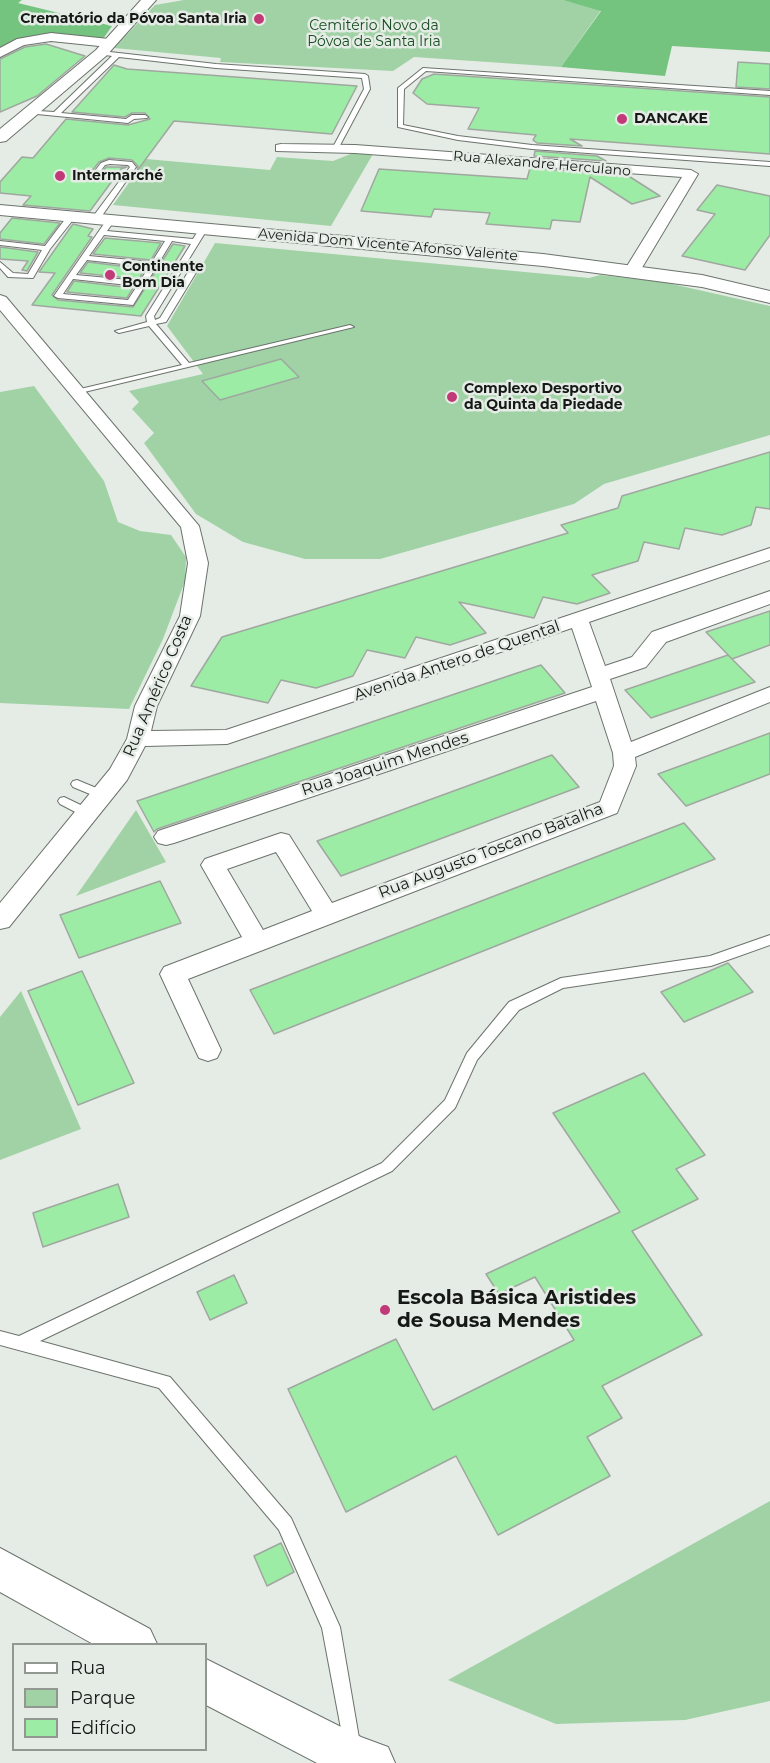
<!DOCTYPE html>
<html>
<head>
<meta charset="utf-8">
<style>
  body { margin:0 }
  #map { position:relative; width:770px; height:1763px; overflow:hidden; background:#e5ece5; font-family:Montserrat,sans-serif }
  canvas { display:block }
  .legend { position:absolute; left:12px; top:1643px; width:195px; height:108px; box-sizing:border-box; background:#e5ece5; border:2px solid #929792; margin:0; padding:8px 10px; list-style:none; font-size:18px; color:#161816 }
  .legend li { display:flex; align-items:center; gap:12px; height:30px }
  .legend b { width:30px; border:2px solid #929792 }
</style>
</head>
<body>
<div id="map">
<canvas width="770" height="1763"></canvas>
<ul class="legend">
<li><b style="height:8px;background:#fff"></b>Rua</li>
<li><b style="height:16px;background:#a0d2a5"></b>Parque</li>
<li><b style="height:16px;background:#9ceca5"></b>Edifício</li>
</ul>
</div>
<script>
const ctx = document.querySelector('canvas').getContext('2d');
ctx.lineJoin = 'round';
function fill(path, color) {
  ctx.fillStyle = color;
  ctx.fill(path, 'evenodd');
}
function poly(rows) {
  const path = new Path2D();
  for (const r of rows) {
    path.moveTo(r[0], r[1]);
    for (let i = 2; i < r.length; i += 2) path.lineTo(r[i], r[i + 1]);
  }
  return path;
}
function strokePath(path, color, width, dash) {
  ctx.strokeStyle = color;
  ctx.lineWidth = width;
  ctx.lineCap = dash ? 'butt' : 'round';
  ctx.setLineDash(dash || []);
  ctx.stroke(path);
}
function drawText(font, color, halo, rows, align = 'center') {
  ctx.font = font + ' Montserrat,sans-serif';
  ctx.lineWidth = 5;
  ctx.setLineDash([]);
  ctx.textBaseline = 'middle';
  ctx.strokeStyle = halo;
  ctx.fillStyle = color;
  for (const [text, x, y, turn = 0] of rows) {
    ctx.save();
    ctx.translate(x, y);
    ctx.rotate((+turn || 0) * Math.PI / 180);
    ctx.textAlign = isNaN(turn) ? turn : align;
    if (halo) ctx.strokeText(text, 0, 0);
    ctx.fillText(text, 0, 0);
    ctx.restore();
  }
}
fill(poly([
  [184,0,563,0,601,10,561,67,414,57,393,71,220,62,221,58,114,48,155,5],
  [353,153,373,154,331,226,113,205,146,159,270,170,277,157,333,161],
  [215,243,589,278,600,275,663,282,770,306,770,435,604,484,574,504,380,559,305,559,243,542,196,514,144,443,154,433,132,409,139,402,129,391,203,374,167,326],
  [34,386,104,481,118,522,140,531,171,535,186,557,185,581,163,639,129,709,0,703,0,392],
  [136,810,166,862,76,896,104,856],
  [21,991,81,1129,0,1160,0,1017],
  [770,1501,770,1701,685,1720,556,1724,448,1680]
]), '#a0d2a5');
fill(poly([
  [0,0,22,0,18,3,112,26,103,39,64,35,0,49],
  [563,0,770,0,770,52,672,46,665,76,561,67,601,11]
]), '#74c37e');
const building = poly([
  [46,44,85,56,37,96,0,112,0,59,25,47,46,44],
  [738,62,770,64,770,89,736,87,738,62],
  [114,65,127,69,357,86,332,134,174,121,137,171,138,166,132,160,109,158,99,162,92,171,95,175,101,174,106,167,127,167,121,169,90,211,23,205,31,196,0,193,0,182,22,157,33,158,66,119,128,125,150,119,145,113,132,113,125,117,72,112,114,65],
  [434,74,770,97,770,154,570,139,582,146,537,143,533,140,536,135,468,129,479,108,427,104,413,93,422,79,434,74],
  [535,151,597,156,606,161,534,156,535,151],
  [530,168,627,175,660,196,632,204,590,177,580,222,552,220,550,229,486,224,490,213,434,209,431,217,361,211,379,169,527,179,530,168],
  [717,185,770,196,770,235,745,270,682,256,715,214,697,210,717,185],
  [12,218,60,223,44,244,0,239,0,233,12,218],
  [73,224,93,229,88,236,92,237,52,295,58,300,133,307,173,244,185,246,141,316,32,305,55,273,39,272,73,224],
  [105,238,161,243,151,260,93,254,105,238],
  [0,247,38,252,27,271,22,270,28,261,0,259,0,247],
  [88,262,145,269,139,279,80,273,88,262],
  [74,281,133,288,127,298,67,292,74,281],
  [281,359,299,377,220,400,202,381,281,359],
  [770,452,770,509,756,507,751,525,722,535,685,528,679,549,644,542,638,561,592,575,610,593,577,604,543,597,534,618,459,602,486,633,450,645,416,637,405,658,367,650,353,676,316,688,281,680,268,703,191,686,222,637,568,533,561,525,618,508,622,496,770,452],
  [770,611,770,645,732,659,706,632,770,611],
  [728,655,755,682,651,718,625,690,728,655],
  [541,665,565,693,157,829,154,832,137,801,541,665],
  [770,733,770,774,686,806,658,774,770,733],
  [552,755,579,787,341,876,317,841,552,755],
  [684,823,715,859,274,1034,250,990,684,823],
  [160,881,181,923,79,958,60,915,160,881],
  [728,963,753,992,684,1022,661,992,728,963],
  [82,971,134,1083,78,1105,28,991,82,971],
  [644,1073,705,1155,676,1169,698,1199,632,1231,702,1335,602,1386,622,1418,587,1437,610,1476,498,1535,456,1456,346,1512,288,1389,396,1339,433,1410,574,1340,535,1277,499,1294,486,1274,620,1212,553,1113,644,1073],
  [118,1184,129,1217,43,1247,33,1213,118,1184],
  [234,1275,247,1303,210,1320,197,1292,234,1275],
  [281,1543,294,1572,267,1586,254,1556,281,1543]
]);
fill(building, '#9ceca5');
strokePath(building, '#a0a7a0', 1.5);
const service = poly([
  [101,51,216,64,365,74,368,76,370,89,338,149,335,151,332,149,364,89,362,78,216,68,119,57,61,113,126,119,132,115,145,115,148,117,147,118,134,119,128,123,37,114,37,112,39,111,54,112,112,56,99,54,101,51],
  [423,68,770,91,770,95,426,71,404,89,403,125,458,136,532,145,770,162,770,166,532,149,458,140,398,127,398,88,423,68],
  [109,160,132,162,136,167,99,220,96,220,92,218,130,167,128,165,110,164,105,165,99,173,95,173,94,172,101,163,109,160],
  [69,214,76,216,50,249,33,278,8,277,0,268,0,262,13,273,28,274,42,250,0,245,0,241,45,246,69,214],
  [108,218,115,220,107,231,193,239,201,226,208,228,154,316,155,320,160,318,193,264,199,264,200,266,166,322,156,324,189,363,350,325,354,327,76,394,76,390,182,365,149,326,119,333,115,331,147,322,146,316,191,244,172,241,133,305,58,298,54,296,108,218],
  [104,235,165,241,152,262,89,256,104,235],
  [87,260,149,267,140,281,76,275,87,260],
  [73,279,137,286,128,300,63,294,73,279],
  [77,780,106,792,108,795,102,799,73,787,71,784,73,781,77,780],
  [64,797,91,810,93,813,91,816,83,816,60,804,58,801,60,798,64,797],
  [770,935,770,945,711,966,563,988,519,1010,477,1060,455,1108,392,1171,40,1341,170,1377,291,1518,340,1627,360,1744,357,1750,351,1753,345,1750,322,1628,279,1530,159,1388,0,1345,0,1331,19,1336,382,1163,445,1100,467,1053,509,1002,561,978,710,956,770,935]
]);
const minor = poly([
  [51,33,109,39,115,43,109,47,51,41,24,45,0,57,0,48,17,39,51,33],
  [281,144,355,145,691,170,698,174,640,271,632,276,624,271,682,177,355,153,276,151,276,145,281,144],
  [0,295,6,297,199,526,208,563,200,616,157,706,151,731,226,730,770,548,770,560,589,622,605,666,632,657,652,632,770,591,770,604,666,642,646,667,610,679,631,742,770,687,770,702,635,757,636,766,617,813,188,979,221,1050,217,1058,208,1061,199,1058,160,974,164,967,242,937,201,865,205,859,281,833,289,835,332,903,600,802,614,766,613,753,596,701,174,843,166,845,158,843,154,837,158,831,592,687,572,628,227,744,145,746,127,780,9,927,0,929,0,903,110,769,127,739,135,706,180,616,188,563,181,527,0,310,0,295],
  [276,852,312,911,263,930,227,869,276,852]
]);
const tertiary = poly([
  [141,0,156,0,106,56,6,141,0,142,0,129,96,50,141,0],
  [0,205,543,254,702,275,770,291,770,303,702,287,543,266,0,215,0,205],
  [0,1548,150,1629,157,1644,93,1644,0,1592,0,1548],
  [206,1659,361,1737,388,1747,395,1763,317,1763,206,1705,206,1659]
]);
strokePath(service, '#6c736c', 2);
strokePath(minor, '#6c736c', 2);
strokePath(tertiary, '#6c736c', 2);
fill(service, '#fff');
fill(minor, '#fff');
fill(tertiary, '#fff');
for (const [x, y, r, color] of [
  [259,19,6,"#c23977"],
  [622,119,6,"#c23977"],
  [60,176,6,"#c23977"],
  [110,275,6,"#c23977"],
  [452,397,6,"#c23977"],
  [385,1310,6,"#c23977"]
]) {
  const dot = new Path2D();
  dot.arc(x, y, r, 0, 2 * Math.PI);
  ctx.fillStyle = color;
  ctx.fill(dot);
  strokePath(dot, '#e5ece5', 2);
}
drawText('bold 14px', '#161816', '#e5ece5', [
  ["Crematório da Póvoa Santa Iria",247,19,"right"],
  ["DANCAKE",634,119],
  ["Intermarché",72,176],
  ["Continente",122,267],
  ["Bom Dia",122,283],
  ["Complexo Desportivo",464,389],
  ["da Quinta da Piedade",464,405]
], 'left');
drawText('14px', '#154d20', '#e5ece5', [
  ["Cemitério Novo da",374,26],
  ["Póvoa de Santa Iria",374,42]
]);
drawText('14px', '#161816', '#e5ece5', [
  ["Rua Alexandre Herculano",542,164,5],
  ["Avenida Dom Vicente Afonso Valente",388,245,5]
]);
drawText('16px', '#161816', '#e5ece5', [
  ["Avenida Antero de Quental",457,661,-19],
  ["Rua Américo Costa",158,686,-67],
  ["Rua Joaquim Mendes",385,764,-18],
  ["Rua Augusto Toscano Batalha",491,851,-21]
]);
drawText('bold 20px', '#161816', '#e5ece5', [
  ["Escola Básica Aristides",397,1298],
  ["de Sousa Mendes",397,1321]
], 'left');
</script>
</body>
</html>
